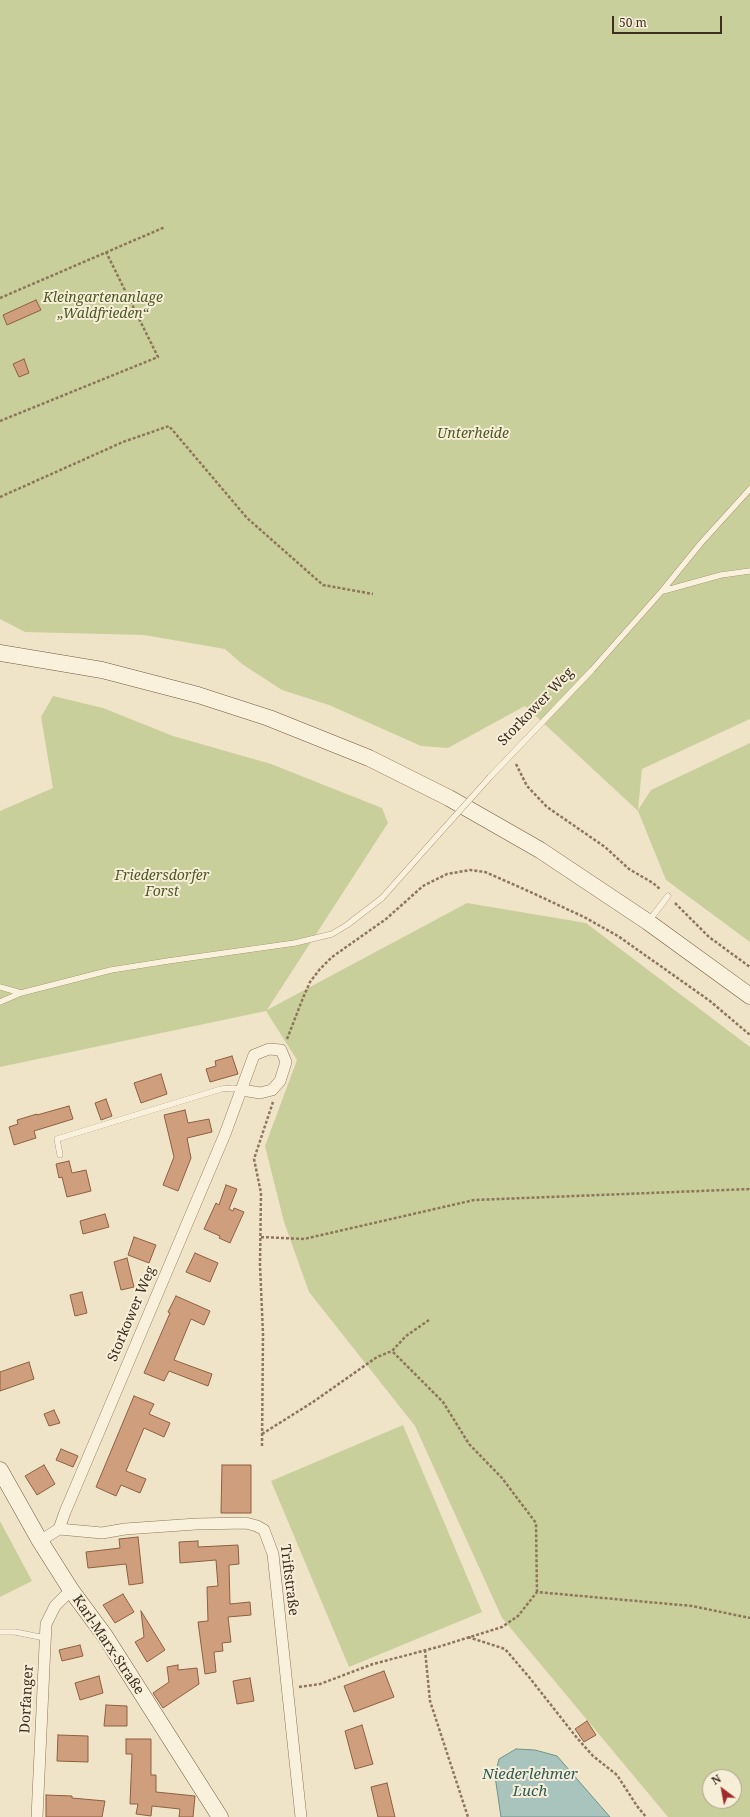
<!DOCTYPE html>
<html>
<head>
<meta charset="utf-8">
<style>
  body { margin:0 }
  #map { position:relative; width:750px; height:1817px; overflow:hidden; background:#f0e4c8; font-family:"Noto Serif",serif }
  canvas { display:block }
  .north { position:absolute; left:702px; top:1769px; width:40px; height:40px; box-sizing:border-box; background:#f7eed8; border:1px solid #ada18e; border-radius:50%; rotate:328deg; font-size:11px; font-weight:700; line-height:16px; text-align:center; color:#3d2e20 }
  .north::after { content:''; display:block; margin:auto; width:14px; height:18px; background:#9e2a2b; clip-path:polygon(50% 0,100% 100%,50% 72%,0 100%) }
  .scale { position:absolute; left:612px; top:16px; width:110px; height:18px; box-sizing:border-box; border:2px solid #3d2e20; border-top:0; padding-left:5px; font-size:12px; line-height:14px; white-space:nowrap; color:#3d2e20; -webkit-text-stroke:3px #f7eed8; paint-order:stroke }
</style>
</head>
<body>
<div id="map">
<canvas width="750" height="1817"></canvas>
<div class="north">N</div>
<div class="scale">50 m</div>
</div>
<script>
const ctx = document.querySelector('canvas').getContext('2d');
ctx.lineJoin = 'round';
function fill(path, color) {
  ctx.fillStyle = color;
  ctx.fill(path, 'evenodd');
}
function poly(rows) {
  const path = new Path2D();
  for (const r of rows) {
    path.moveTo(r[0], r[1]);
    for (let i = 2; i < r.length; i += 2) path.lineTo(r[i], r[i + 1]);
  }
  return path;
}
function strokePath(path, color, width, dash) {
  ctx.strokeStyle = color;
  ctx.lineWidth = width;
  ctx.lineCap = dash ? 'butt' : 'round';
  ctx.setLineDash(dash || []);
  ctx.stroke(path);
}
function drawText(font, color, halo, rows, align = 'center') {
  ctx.font = font + ' "Noto Serif",serif';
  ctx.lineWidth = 4;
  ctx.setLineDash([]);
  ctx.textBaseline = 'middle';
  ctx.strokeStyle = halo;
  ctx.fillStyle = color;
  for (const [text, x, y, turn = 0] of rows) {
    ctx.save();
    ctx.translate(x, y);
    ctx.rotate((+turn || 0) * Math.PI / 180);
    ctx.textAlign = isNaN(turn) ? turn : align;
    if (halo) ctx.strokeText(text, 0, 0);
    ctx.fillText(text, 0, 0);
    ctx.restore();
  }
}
fill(poly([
  [0,0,750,0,750,719,642,769,638,810,651,790,750,743,750,942,666,880,638,811,525,706,448,748,421,746,329,705,282,690,242,664,225,649,144,635,25,632,0,619],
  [53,696,103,708,173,736,271,764,382,808,388,823,267,1010,467,903,586,923,750,1047,750,1817,668,1817,502,1618,415,1426,309,1292,284,1222,265,1146,297,1060,266,1011,0,1067,0,811,53,788,41,717],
  [710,1777,734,1777,734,1801,710,1801],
  [403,1425,482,1612,349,1667,271,1481],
  [0,1521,32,1581,0,1597]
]), '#c9cf9b');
const water = poly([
  [516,1749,535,1750,557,1756,610,1817,501,1817,495,1776,499,1759,516,1749]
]);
fill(water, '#a9c4bc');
strokePath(water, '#6f938a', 1);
const building = poly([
  [36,300,41,310,7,325,3,315,36,300],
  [24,359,29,373,19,377,13,364,24,359],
  [232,1056,238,1074,210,1082,206,1069,216,1066,215,1061,232,1056],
  [161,1074,167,1094,141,1103,134,1083,161,1074],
  [106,1099,112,1116,101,1120,95,1103,106,1099],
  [69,1106,73,1119,34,1131,36,1138,14,1145,9,1127,18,1124,17,1120,37,1114,37,1115,69,1106],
  [185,1110,188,1123,209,1119,212,1132,187,1138,191,1158,178,1191,163,1185,174,1157,164,1115,185,1110],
  [69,1161,72,1173,86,1170,91,1191,67,1197,62,1177,59,1178,56,1164,69,1161],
  [226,1185,237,1189,229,1209,233,1211,234,1208,244,1212,230,1243,219,1238,220,1236,204,1229,216,1203,219,1205,226,1185],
  [105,1214,109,1227,83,1234,80,1221,105,1214],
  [134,1237,156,1245,149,1263,128,1255,134,1237],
  [195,1253,218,1263,210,1282,186,1272,195,1253],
  [127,1258,134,1287,121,1290,114,1262,127,1258],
  [82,1292,87,1313,75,1316,70,1295,82,1292],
  [176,1296,210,1311,204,1325,191,1319,174,1360,212,1374,208,1386,169,1371,164,1381,144,1373,170,1313,168,1312,176,1296],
  [29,1362,34,1379,0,1391,0,1372,29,1362],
  [134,1396,154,1404,149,1414,170,1423,164,1437,144,1428,126,1471,146,1479,140,1493,121,1485,116,1496,96,1487,134,1396],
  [54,1410,60,1423,49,1426,44,1414,54,1410],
  [61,1449,78,1456,73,1467,56,1460,61,1449],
  [44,1465,55,1484,37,1495,25,1476,44,1465],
  [222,1465,251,1465,251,1513,221,1513,222,1465],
  [138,1537,143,1583,129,1585,126,1564,88,1568,86,1552,120,1548,119,1539,138,1537],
  [198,1541,198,1547,238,1545,239,1564,229,1565,230,1604,250,1602,251,1615,228,1617,231,1642,222,1643,223,1651,214,1652,216,1672,205,1674,198,1622,208,1621,207,1587,218,1586,216,1560,180,1563,179,1542,198,1541],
  [123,1594,134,1612,115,1623,103,1605,123,1594],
  [141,1611,165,1650,147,1662,135,1642,144,1637,141,1611],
  [80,1645,83,1656,62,1661,59,1650,80,1645],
  [178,1665,178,1670,197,1668,199,1684,163,1708,153,1693,169,1682,167,1667,178,1665],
  [384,1671,394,1697,354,1712,344,1686,384,1671],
  [99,1676,103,1693,80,1700,75,1683,99,1676],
  [250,1678,254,1701,237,1704,233,1681,250,1678],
  [106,1705,127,1706,127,1726,104,1726,106,1705],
  [587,1721,596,1735,584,1742,575,1729,587,1721],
  [362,1725,373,1764,355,1769,345,1731,362,1725],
  [58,1735,88,1736,88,1762,57,1761,58,1735],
  [126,1739,151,1739,151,1775,156,1775,156,1792,195,1796,193,1817,179,1817,180,1809,152,1806,151,1816,136,1814,138,1804,130,1804,132,1754,126,1754,126,1739],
  [387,1783,395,1817,378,1817,371,1787,387,1783],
  [46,1795,72,1796,72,1798,105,1801,102,1817,46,1817,46,1795]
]);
fill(building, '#cf9f7d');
strokePath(building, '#8d5f41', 1);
const lane = poly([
  [663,591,721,575,750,571],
  [490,777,592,670,662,591,701,543,750,489],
  [648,922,668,896],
  [0,987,21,993],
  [0,1002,21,993,111,970,168,961,295,943,332,934,347,925,382,898,438,835],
  [60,1155,57,1139,221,1089,233,1088,242,1090],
  [0,1632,15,1632,45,1638]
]);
const street = poly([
  [59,1529,102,1533,125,1529,196,1524,246,1523,257,1526,264,1530,273,1554,301,1817],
  [40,1541,59,1529,65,1512,225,1134,254,1055,269,1049,281,1050,286,1062,280,1081,272,1090,260,1093,242,1090],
  [37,1817,46,1624,55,1606,71,1590]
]);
const secondary = poly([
  [0,653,102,670,198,695,269,718,369,758,449,798,540,850,648,922,750,996],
  [0,1470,40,1541,71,1590,105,1636,220,1817]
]);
strokePath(lane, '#8d765c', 6);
strokePath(street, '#8d765c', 12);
strokePath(secondary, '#6f573f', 17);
strokePath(poly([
  [0,298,165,227],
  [0,421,158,357,106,252],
  [0,497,123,442,169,426,247,518,323,585,373,594],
  [516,764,527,786,547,807,605,847,629,869,653,883,661,890],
  [675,903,709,937,750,967],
  [287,1039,303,998,310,982,320,969,332,957,386,919,423,886,447,874,470,870,485,872,526,890,584,917,618,936,710,1001,750,1035],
  [261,1237,304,1239,474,1200,750,1189],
  [429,1320,406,1336,392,1351,443,1402,469,1444,502,1478,536,1523,537,1592],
  [262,1434,313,1402,377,1357,392,1351],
  [262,1446,263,1334,260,1265,261,1193,254,1159,273,1102],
  [468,1637,505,1649,529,1677,577,1738,593,1756,617,1775,637,1806,646,1817],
  [425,1650,430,1701,468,1817],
  [299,1687,320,1684,373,1664,438,1647,502,1627,518,1616,537,1592,692,1606,750,1618]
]), '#8d765c', 2.5, [3, 2]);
strokePath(lane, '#faf1dc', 5.5);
strokePath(street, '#faf1dc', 11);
strokePath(secondary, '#faf1dc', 16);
const laneBridge = poly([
  [438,835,490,777]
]);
strokePath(laneBridge, '#8d765c', 6, []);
strokePath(laneBridge, '#faf1dc', 5.5);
drawText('italic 14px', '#4d5a26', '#f7eed8', [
  ["Kleingartenanlage",103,298],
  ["„Waldfrieden“",103,314],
  ["Unterheide",473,434],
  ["Friedersdorfer",162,876],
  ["Forst",162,892]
]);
drawText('14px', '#3d2e20', '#f7eed8', [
  ["Storkower Weg",536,707,-46],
  ["Storkower Weg",132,1314,-67],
  ["Triftstraße",289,1580,83],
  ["Karl-Marx-Straße",108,1645,56],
  ["Dorfanger",27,1699,-87]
]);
drawText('italic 15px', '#2f5d5a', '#f7eed8', [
  ["Niederlehmer",530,1775],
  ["Luch",530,1792]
]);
</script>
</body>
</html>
